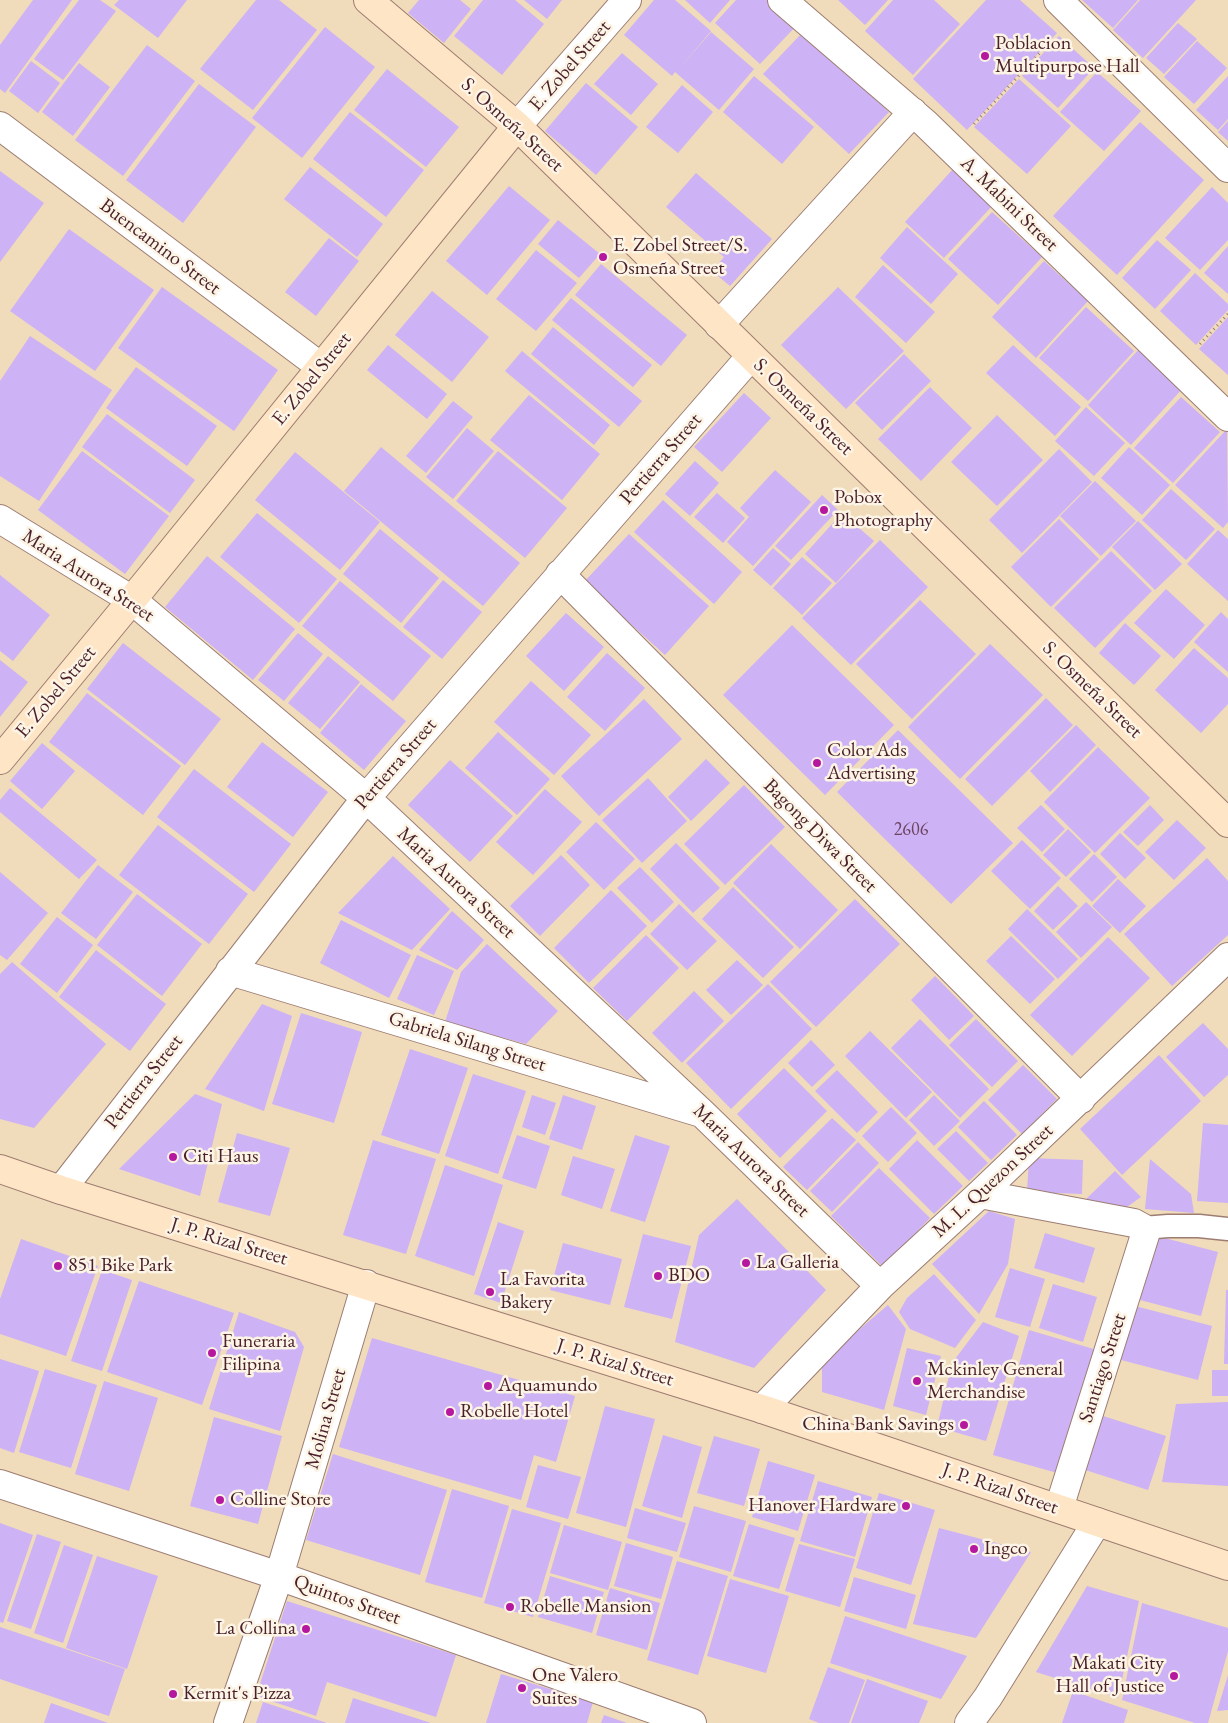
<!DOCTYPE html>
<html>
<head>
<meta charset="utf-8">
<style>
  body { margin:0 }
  canvas { display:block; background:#f0dbba }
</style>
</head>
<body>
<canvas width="1228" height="1723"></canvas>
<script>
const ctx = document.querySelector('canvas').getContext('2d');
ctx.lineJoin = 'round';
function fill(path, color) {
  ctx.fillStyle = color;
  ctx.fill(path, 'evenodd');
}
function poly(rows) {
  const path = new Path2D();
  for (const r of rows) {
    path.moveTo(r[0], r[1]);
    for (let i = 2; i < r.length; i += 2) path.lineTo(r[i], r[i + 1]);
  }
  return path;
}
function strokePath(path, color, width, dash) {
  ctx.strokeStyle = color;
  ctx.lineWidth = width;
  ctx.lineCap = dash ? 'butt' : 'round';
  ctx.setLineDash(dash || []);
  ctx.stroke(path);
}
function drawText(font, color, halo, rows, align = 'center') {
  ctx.font = font + ' "EB Garamond",serif';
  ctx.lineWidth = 5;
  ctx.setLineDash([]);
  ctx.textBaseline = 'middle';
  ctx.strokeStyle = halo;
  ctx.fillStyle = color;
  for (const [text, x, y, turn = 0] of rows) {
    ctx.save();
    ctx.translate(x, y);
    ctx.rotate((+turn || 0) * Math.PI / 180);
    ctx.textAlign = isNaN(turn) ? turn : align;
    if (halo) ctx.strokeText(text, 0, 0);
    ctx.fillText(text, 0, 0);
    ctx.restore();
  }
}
fill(poly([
  [33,0,72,0,5,93,0,89,0,45],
  [79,0,100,0,116,11,63,80,34,59],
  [119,0,187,0,158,38,114,5],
  [256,0,279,0,317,30,253,110,200,69],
  [419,0,460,0,471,9,444,43,408,13],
  [483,0,515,0,544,24,502,75,454,36],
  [524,0,562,0,547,19],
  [654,0,675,0,711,31,678,70,711,32,754,69,719,110,675,72,672,76,624,35],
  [685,0,730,0,710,23],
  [736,0,771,0,798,24,760,64,715,23],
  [838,0,888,0,865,25],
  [893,0,934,0,960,24,913,75,865,31],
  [986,0,1020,0,1057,33,967,130,913,79],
  [1082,0,1138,0,1113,28],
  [1140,0,1196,0,1143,58,1113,30],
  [1178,23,1197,39,1164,74,1146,58],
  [325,27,375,67,302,158,252,118],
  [803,32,889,112,849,154,763,74],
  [1059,36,1094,68,1058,108,1022,76],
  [1197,41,1227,68,1194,104,1164,77],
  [147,45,195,81,123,176,75,140],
  [622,53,658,84,631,115,594,84],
  [31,61,60,83,38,113,9,91],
  [79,63,110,87,73,136,42,112],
  [387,69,459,127,426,167,354,110],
  [1097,72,1141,111,1104,151,1060,112],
  [754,76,814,127,782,164,723,112],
  [1228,76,1228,119,1218,130,1196,110],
  [1019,79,1071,126,1027,174,974,127],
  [586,83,638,127,596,175,545,131],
  [199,84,256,127,183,223,126,180],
  [682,85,713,112,678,153,646,127],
  [350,112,424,170,386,217,313,159],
  [1228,121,1228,141,1218,132],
  [1140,122,1204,180,1117,275,1053,216],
  [310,167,383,224,357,257,284,199],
  [953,169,993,205,944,258,905,222],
  [0,171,44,203,0,262],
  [696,173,772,239,730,286,712,271,724,257,666,207],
  [509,186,550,220,487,295,446,261],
  [1212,187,1228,203,1228,240,1200,270,1165,238],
  [992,212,1042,257,998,305,948,259],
  [558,220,600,254,579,278,538,244],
  [907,227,958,274,931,304,880,258],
  [69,229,154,290,95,371,10,311],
  [329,238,359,261,316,316,285,292],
  [1157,240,1191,270,1155,309,1122,278],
  [1228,246,1228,294,1204,273],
  [536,250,577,283,536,331,496,299],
  [1044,261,1088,301,1036,358,992,317],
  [601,264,687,335,661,366,575,295],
  [883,265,935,312,906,343,855,297],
  [1195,273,1228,304,1228,310,1196,345,1160,311],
  [162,287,278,370,234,431,118,348],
  [838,287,904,351,846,409,781,345],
  [432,291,489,337,452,382,395,335],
  [571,298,652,365,633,387,552,320],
  [1086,307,1134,351,1088,401,1039,358],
  [1228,317,1228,375,1199,349],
  [553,327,642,401,619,427,531,354],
  [30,336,112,390,39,501,0,476,0,381],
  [388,345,447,394,427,419,367,370],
  [1013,345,1081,407,1055,436,986,373],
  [1139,349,1183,388,1131,445,1088,405],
  [522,351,610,425,594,445,505,371],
  [904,354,931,381,882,430,855,403],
  [136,367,217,426,187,466,106,408],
  [930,387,972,428,921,481,878,439],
  [744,393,771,418,722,472,694,447],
  [529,395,600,454,562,500,490,440],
  [1181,397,1220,432,1173,483,1134,448],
  [453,401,473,417,426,473,406,456],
  [1086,407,1125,443,1094,476,1055,441],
  [107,414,195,480,170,513,82,447],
  [997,415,1043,460,997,506,951,462],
  [467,428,494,451,453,499,426,477],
  [1227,429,1228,522,1223,528,1175,485],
  [381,447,520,563,483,606,344,491],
  [1129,447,1170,485,1142,515,1101,478],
  [1059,449,1092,482,1022,553,989,520],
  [82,451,169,516,125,574,38,510],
  [498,451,567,508,525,558,456,501],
  [295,452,380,522,340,570,255,500],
  [695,461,719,483,690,516,665,494],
  [775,470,811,502,753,566,727,542,749,517,740,508],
  [1095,481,1136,521,1101,556,1060,516],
  [1171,489,1215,529,1186,560,1142,520],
  [717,493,745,518,723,543,694,517],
  [822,495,838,510,791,560,775,546],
  [663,500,742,572,714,604,634,532],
  [257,513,337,579,299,623,220,557],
  [842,513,874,541,836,583,805,554],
  [1059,519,1099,559,1051,607,1011,567],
  [1138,521,1182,564,1155,590,1112,547],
  [380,529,439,578,401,623,343,574],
  [1218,530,1228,539,1228,601,1187,564],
  [629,534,709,606,665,655,584,582],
  [880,540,928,587,851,665,802,618],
  [773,548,791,564,771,586,753,570],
  [1111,551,1152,591,1095,648,1054,608],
  [207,556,295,629,253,680,165,607],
  [802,557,832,583,802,615,773,588],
  [0,575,50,615,13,661,0,651],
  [443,580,482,612,442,659,403,627],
  [340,581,431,656,393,701,302,626],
  [1166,589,1205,625,1174,659,1134,623],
  [920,600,976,654,912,719,856,664],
  [1221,612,1228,619,1228,672,1194,642],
  [566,613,604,647,564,691,526,656],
  [1125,623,1161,656,1134,685,1099,653],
  [792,625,894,725,825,795,723,695],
  [298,633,323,654,284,701,258,680],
  [123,643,221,719,185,765,87,689],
  [990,644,1043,695,960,779,908,727],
  [1194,648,1228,678,1228,704,1201,733,1155,690],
  [607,653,645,688,605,731,567,697],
  [328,656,360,682,320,729,288,703],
  [0,660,28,682,0,717],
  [531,681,591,735,554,775,494,722],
  [361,684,406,721,364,770,320,733],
  [87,693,181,766,143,815,49,742],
  [1046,698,1073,725,992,806,965,779],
  [644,699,682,739,599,816,561,776],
  [1076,725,1096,745,1050,792,1030,771],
  [898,730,1013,843,951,904,837,792],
  [498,732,550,779,517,815,465,768],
  [262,742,328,792,293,837,227,787],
  [42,743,75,771,42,809,10,781],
  [1098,747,1150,798,1095,853,1044,802],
  [706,759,730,783,691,821,668,797],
  [450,760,513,816,470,862,408,805],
  [194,769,291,844,254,892,157,817],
  [648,778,687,821,642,863,602,820],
  [744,785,785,827,725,885,684,844],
  [10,788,97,860,79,879,0,812,0,800],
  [545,789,582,822,533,875,496,842],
  [1041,805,1065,829,1042,852,1017,828],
  [1150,805,1164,820,1138,846,1123,832],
  [1177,820,1206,848,1174,880,1145,852],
  [596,822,635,859,604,890,566,852],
  [158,825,248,894,209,944,119,875],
  [1068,829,1091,852,1066,877,1043,855],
  [1120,833,1146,858,1125,879,1100,854],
  [1022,840,1061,878,1030,909,991,871],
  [676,843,720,888,693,913,650,869],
  [771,844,838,910,800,949,733,883],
  [1094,854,1117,877,1092,902,1069,879],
  [561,855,590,885,540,936,510,906],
  [393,856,450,909,412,950,338,913],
  [1207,858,1228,881,1228,935,1172,986,1124,934],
  [98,865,133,892,96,939,61,913],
  [640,867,674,902,652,923,617,888],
  [0,872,48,913,7,960,0,955],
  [1118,879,1146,906,1120,933,1092,906],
  [1058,886,1078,906,1053,930,1034,911],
  [733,887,794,947,763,978,702,919],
  [611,890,647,926,589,983,554,948],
  [137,894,202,944,162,996,97,945],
  [855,899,900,944,816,1027,770,982],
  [1086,902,1112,927,1081,958,1056,932],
  [679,904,717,941,687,970,650,934],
  [1027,909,1078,959,1058,979,1008,929],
  [452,911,484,940,457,970,419,950],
  [57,917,93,945,57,993,20,964],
  [341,920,411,955,389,998,320,963],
  [646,935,679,968,627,1021,593,988],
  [1011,936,1055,979,1030,1004,986,961],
  [1108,937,1150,978,1072,1056,1030,1015],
  [487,944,558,1011,526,1044,445,1022,461,972],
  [96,950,166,1004,130,1051,59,997],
  [417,955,454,971,434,1015,397,999],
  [737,960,763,985,731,1015,706,990],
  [12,962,106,1044,34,1128,0,1119,0,974],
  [935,976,974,1016,949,1040,911,1000],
  [768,984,812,1029,731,1109,686,1063],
  [694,991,724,1021,682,1063,652,1033],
  [262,1004,292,1016,264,1111,205,1089],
  [301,1013,362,1032,334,1123,272,1104],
  [920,1019,989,1089,960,1118,891,1048],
  [976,1019,1018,1061,992,1087,949,1045],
  [1203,1023,1228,1049,1228,1075,1204,1097,1166,1057],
  [870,1031,932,1092,906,1118,845,1056],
  [811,1040,835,1065,812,1087,788,1063],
  [410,1049,468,1068,439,1154,381,1135],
  [1159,1055,1201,1101,1122,1175,1080,1129],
  [1023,1065,1057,1099,1022,1134,988,1100],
  [784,1068,827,1111,780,1158,737,1114],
  [837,1070,878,1112,857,1133,815,1091],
  [473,1074,526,1091,498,1174,445,1156],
  [195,1094,222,1104,200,1196,119,1169],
  [532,1095,556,1103,545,1135,522,1127],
  [563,1095,596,1106,582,1150,549,1139],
  [934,1095,960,1121,934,1146,909,1120],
  [984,1101,1017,1135,991,1160,958,1127],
  [891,1107,917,1133,888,1162,862,1136],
  [832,1118,856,1140,807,1190,783,1167],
  [1203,1123,1228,1125,1228,1203,1197,1201],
  [956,1131,988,1163,969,1181,937,1149],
  [237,1133,290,1148,270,1216,218,1202],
  [517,1135,550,1146,536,1189,502,1178],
  [635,1135,670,1146,645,1222,610,1211],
  [373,1140,436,1159,406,1254,343,1235],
  [917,1140,963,1186,934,1214,889,1169],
  [858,1142,879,1163,832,1212,810,1191],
  [573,1156,615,1169,602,1209,561,1195],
  [1029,1158,1083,1160,1082,1194,1027,1192],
  [1150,1159,1191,1194,1194,1213,1145,1209],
  [445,1165,503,1185,474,1276,415,1256],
  [879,1168,930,1218,883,1267,831,1216],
  [1115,1171,1141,1197,1117,1214,1083,1202],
  [737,1199,826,1290,754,1368,675,1342,699,1235],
  [989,1211,1015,1219,1008,1264,979,1314,932,1264],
  [498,1222,524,1231,501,1303,474,1294],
  [1045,1233,1095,1248,1084,1283,1034,1268],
  [643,1234,691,1246,672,1319,624,1307],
  [1157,1236,1218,1252,1201,1316,1140,1300],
  [21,1239,98,1266,66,1356,0,1334,0,1299],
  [563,1243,622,1259,610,1305,550,1290],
  [1010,1268,1045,1279,1030,1327,995,1317],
  [102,1270,132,1280,102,1371,71,1361],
  [934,1274,976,1320,955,1348,910,1329,899,1312,907,1298],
  [139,1281,234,1313,202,1405,107,1372],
  [1053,1284,1097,1297,1083,1342,1039,1328],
  [1226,1290,1228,1290,1228,1364,1224,1364],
  [888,1305,906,1329,884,1410,822,1392,822,1361],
  [1135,1306,1212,1326,1198,1380,1121,1360],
  [239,1312,295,1332,304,1347,280,1431,209,1409],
  [983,1322,1019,1336,986,1441,937,1427,952,1363],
  [1029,1330,1097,1350,1061,1474,993,1455],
  [372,1338,575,1396,556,1462,534,1455,521,1500,339,1447],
  [907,1348,941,1356,926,1415,893,1406],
  [0,1359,39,1371,14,1453,0,1448],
  [45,1369,97,1385,71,1468,19,1452],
  [1212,1370,1228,1370,1228,1396,1212,1396],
  [104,1381,158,1398,129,1491,75,1474],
  [1228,1402,1228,1486,1162,1482,1176,1404],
  [605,1406,655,1419,626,1527,576,1513],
  [1100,1415,1166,1436,1148,1490,1082,1469],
  [214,1417,282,1436,258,1524,190,1506],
  [663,1435,702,1447,682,1518,642,1506],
  [714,1436,760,1449,744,1506,697,1493],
  [333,1454,447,1490,420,1575,306,1540],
  [768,1461,815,1475,798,1531,752,1517],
  [538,1465,581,1477,568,1519,526,1507],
  [818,1481,872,1497,855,1557,800,1541],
  [452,1489,509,1506,482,1598,425,1582],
  [879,1493,935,1510,911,1585,856,1568],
  [694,1506,746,1521,731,1572,679,1557],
  [635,1508,686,1523,677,1552,627,1538],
  [512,1509,561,1523,533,1617,484,1603],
  [0,1523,33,1535,3,1623,0,1622],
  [749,1524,795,1538,779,1589,733,1576],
  [564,1525,622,1542,608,1590,550,1573],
  [939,1528,1031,1552,976,1638,913,1624],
  [37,1534,61,1542,31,1629,7,1621],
  [626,1543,673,1557,661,1599,614,1586],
  [799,1544,855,1559,840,1607,785,1591],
  [64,1545,93,1555,63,1643,34,1633],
  [97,1556,158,1576,127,1669,66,1648],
  [677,1561,728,1576,698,1675,647,1660],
  [550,1576,604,1592,592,1633,538,1617],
  [854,1577,916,1595,906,1629,844,1611],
  [730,1579,789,1596,766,1673,707,1656],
  [1087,1586,1139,1601,1118,1698,1036,1672],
  [610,1588,660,1603,647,1650,596,1635],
  [287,1601,456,1655,436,1717,327,1682,316,1716,256,1696],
  [1142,1603,1228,1628,1228,1651,1208,1723,1195,1723,1122,1700],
  [845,1616,967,1656,941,1699,830,1663],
  [0,1627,125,1669,109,1716,0,1679],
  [828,1667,865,1680,849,1723,819,1723,809,1719],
  [501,1674,593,1702,587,1723,486,1723],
  [1228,1675,1228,1710,1217,1711],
  [867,1679,928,1701,919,1723,851,1723],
  [1073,1691,1128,1710,1124,1723,1062,1723],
  [353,1698,431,1723,345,1723],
  [263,1702,327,1723,256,1723],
  [51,1703,108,1723,44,1723],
  [604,1715,627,1723,601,1723]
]), '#cdb2f5');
const lane = poly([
  [1143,1228,1168,1226,1199,1226,1228,1229]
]);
const street = poly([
  [782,0,925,123,1228,417],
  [1058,0,1228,168],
  [0,126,321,367],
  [517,126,627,0],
  [719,325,913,112],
  [0,519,132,600,366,798,703,1114,880,1286],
  [560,574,1081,1099],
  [230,971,698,1112],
  [61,1190,366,798,751,356],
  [980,1194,1134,1223,1143,1228,1145,1235,1059,1508],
  [762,1409,880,1286,980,1194,1228,957],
  [0,1484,279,1576,692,1723],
  [228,1723,279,1576,366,1284],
  [969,1723,988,1697,1097,1522]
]);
const secondary = poly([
  [368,0,517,126,1228,823],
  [0,760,132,600,517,126],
  [0,1169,61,1190,762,1409,1228,1566]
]);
strokePath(lane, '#9d7d72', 25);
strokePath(street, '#9d7d72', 30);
strokePath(secondary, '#9d7d72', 30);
strokePath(poly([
  [974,124,1051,41],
  [1200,344,1228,314]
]), '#9d7d72', 3, [1, 4]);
strokePath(lane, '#fff', 22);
strokePath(street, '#fff', 28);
strokePath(secondary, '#fee5c5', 28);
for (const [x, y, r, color] of [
  [985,56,5,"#b5179e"],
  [603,257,5,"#b5179e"],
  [824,510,5,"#b5179e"],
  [817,763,5,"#b5179e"],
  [173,1157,5,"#b5179e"],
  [746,1263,5,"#b5179e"],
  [58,1266,5,"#b5179e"],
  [658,1276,5,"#b5179e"],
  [490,1292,5,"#b5179e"],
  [212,1353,5,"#b5179e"],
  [917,1381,5,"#b5179e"],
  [488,1386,5,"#b5179e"],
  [450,1412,5,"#b5179e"],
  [964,1425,5,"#b5179e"],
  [220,1500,5,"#b5179e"],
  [906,1506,5,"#b5179e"],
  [974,1549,5,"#b5179e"],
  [510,1607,5,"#b5179e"],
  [306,1629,5,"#b5179e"],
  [1174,1676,5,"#b5179e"],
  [522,1688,5,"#b5179e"],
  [173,1694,5,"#b5179e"]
]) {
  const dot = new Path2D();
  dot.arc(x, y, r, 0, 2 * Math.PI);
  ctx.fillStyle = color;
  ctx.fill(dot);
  strokePath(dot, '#fcf5e5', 2);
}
drawText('18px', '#6b445e', null, [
  ["2606",911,830]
]);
drawText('20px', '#4a1f2b', '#fcf5e5', [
  ["Poblacion",995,44],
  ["Multipurpose Hall",995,67],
  ["E. Zobel Street/S.",613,246],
  ["Osmeña Street",613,269],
  ["Pobox",834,498],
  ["Photography",834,521],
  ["Color Ads",827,751],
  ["Advertising",827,774],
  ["Citi Haus",183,1157],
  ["La Galleria",756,1263],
  ["851 Bike Park",68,1266],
  ["BDO",668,1276],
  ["La Favorita",500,1280],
  ["Bakery",500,1303],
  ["Funeraria",222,1342],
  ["Filipina",222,1365],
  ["Mckinley General",927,1370],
  ["Merchandise",927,1393],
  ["Aquamundo",498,1386],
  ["Robelle Hotel",460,1412],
  ["China Bank Savings",954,1425,"right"],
  ["Colline Store",230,1500],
  ["Hanover Hardware",896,1506,"right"],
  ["Ingco",984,1549],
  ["Robelle Mansion",520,1607],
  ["La Collina",296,1629,"right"],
  ["Makati City",1164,1664,"right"],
  ["Hall of Justice",1164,1687,"right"],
  ["One Valero",532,1676],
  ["Suites",532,1699],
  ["Kermit's Pizza",183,1694]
], 'left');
drawText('20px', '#4a1f2b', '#fcf5e5', [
  ["E. Zobel Street",570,66,-49],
  ["S. Osmeña Street",512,125,42],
  ["A. Mabini Street",1009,204,44],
  ["Buencamino Street",160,247,37],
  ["E. Zobel Street",312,379,-51],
  ["S. Osmeña Street",803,407,44],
  ["Pertierra Street",661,459,-49],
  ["Maria Aurora Street",88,576,33],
  ["S. Osmeña Street",1092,690,44],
  ["E. Zobel Street",56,692,-50],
  ["Pertierra Street",396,764,-49],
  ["Bagong Diwa Street",820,836,45],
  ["Maria Aurora Street",456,883,43],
  ["Gabriela Silang Street",467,1042,17],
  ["Pertierra Street",144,1082,-52],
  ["Maria Aurora Street",751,1161,44],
  ["M. L. Quezon Street",993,1181,-43],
  ["J. P. Rizal Street",229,1242,17],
  ["J. P. Rizal Street",615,1363,17],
  ["Santiago Street",1103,1368,-72],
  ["Molina Street",326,1419,-74],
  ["J. P. Rizal Street",1000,1489,19],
  ["Quintos Street",347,1600,20]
]);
</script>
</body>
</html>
